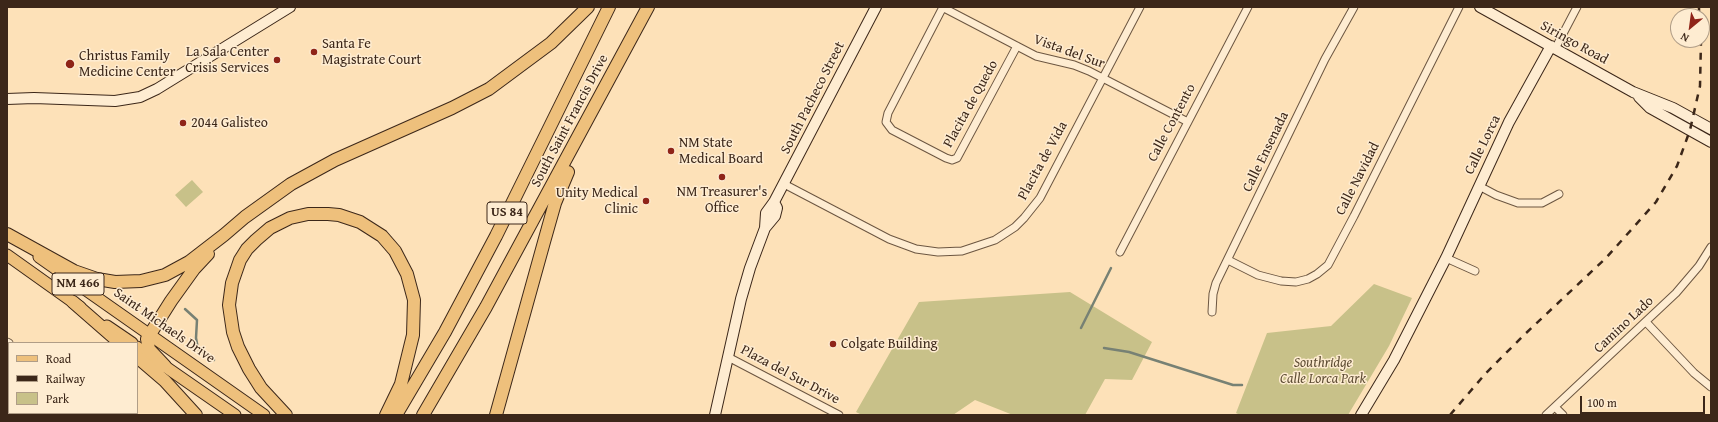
<!DOCTYPE html>
<html>
<head>
<meta charset="utf-8">
<style>
  body { margin:0 }
  #map { position:relative; width:1718px; height:422px; overflow:hidden; background:#fde1b8; font-family:"Gentium Book Plus",serif }
  canvas { display:block }
  .frame { position:absolute; inset:0; border:8px solid #3c2719; pointer-events:none }
  .legend { position:absolute; left:8px; top:342px; width:130px; height:72px; box-sizing:border-box; background:#feecd1; border:1px solid #b09d87; margin:0; padding:5px 7px; list-style:none; font-size:12px; color:#3c2719 }
  .legend li { display:flex; align-items:center; gap:8px; height:20px }
  .legend b { width:20px; border:1px solid #b09d87 }
  .north { position:absolute; left:1670px; top:8px; width:40px; height:40px; box-sizing:border-box; background:#feecd1; border:1px solid #b09d87; border-radius:50%; rotate:209deg; font-size:11px; font-weight:700; line-height:16px; text-align:center; color:#3c2719 }
  .north::after { content:''; display:block; margin:auto; width:14px; height:18px; background:#8f2418; clip-path:polygon(50% 0,100% 100%,50% 72%,0 100%) }
  .scale { position:absolute; left:1580px; top:396px; width:125px; height:18px; box-sizing:border-box; border:2px solid #3c2719; border-top:0; padding-left:5px; font-size:12px; line-height:14px; white-space:nowrap; color:#3c2719; -webkit-text-stroke:3px #feecd1; paint-order:stroke }
</style>
</head>
<body>
<div id="map">
<canvas width="1718" height="422"></canvas>
<div class="frame"></div>
<ul class="legend">
<li><b style="height:5px;background:#eec07c"></b>Road</li>
<li><b style="height:5px;background:#3c2719"></b>Railway</li>
<li><b style="height:11px;background:#c8c189"></b>Park</li>
</ul>
<div class="north">N</div>
<div class="scale">100 m</div>
</div>
<script>
const ctx = document.querySelector('canvas').getContext('2d');
ctx.lineJoin = 'round';
function fill(path, color) {
  ctx.fillStyle = color;
  ctx.fill(path, 'evenodd');
}
function poly(rows) {
  const path = new Path2D();
  for (const r of rows) {
    path.moveTo(r[0], r[1]);
    for (let i = 2; i < r.length; i += 2) path.lineTo(r[i], r[i + 1]);
  }
  return path;
}
function strokePath(path, color, width, dash) {
  ctx.strokeStyle = color;
  ctx.lineWidth = width;
  ctx.lineCap = dash ? 'butt' : 'round';
  ctx.setLineDash(dash || []);
  ctx.stroke(path);
}
function drawText(font, color, halo, rows, align = 'center') {
  ctx.font = font + ' "Gentium Book Plus",serif';
  ctx.lineWidth = 3;
  ctx.setLineDash([]);
  ctx.textBaseline = 'middle';
  ctx.strokeStyle = halo;
  ctx.fillStyle = color;
  for (const [text, x, y, turn = 0] of rows) {
    ctx.save();
    ctx.translate(x, y);
    ctx.rotate((+turn || 0) * Math.PI / 180);
    ctx.textAlign = isNaN(turn) ? turn : align;
    if (halo) ctx.strokeText(text, 0, 0);
    ctx.fillText(text, 0, 0);
    ctx.restore();
  }
}
fill(poly([
  [192,180,203,192,186,207,175,195],
  [1374,284,1412,298,1389,346,1348,415,1240,415,1236,413,1267,333,1331,326],
  [1070,292,1152,342,1132,380,1105,379,1085,415,1013,415,975,400,953,415,862,415,856,412,919,302]
]), '#c8c189');
strokePath(poly([
  [185,309,197,320,196,338,198,349,214,360],
  [1081,328,1111,268],
  [1104,348,1129,352,1233,385,1242,385]
]), '#778174', 2.5);
const street = poly([
  [942,7,1036,56,1074,65,1089,71,1188,122],
  [943,7,888,113,886,122,892,130,946,158,952,160,957,158,1017,46],
  [1555,49,1577,7],
  [784,184,889,239,916,249,938,252,962,251,995,240,1015,227,1024,218,1040,198,1140,7],
  [1479,186,1496,195,1518,203,1542,203,1559,194],
  [1120,252,1248,7],
  [1446,258,1475,271],
  [1228,260,1258,275,1281,281,1296,282,1308,279,1317,274,1328,265,1354,216,1459,7],
  [1212,312,1213,294,1216,283,1325,59,1354,7],
  [1646,322,1694,373,1711,387],
  [7,342,9,343],
  [728,357,839,415],
  [1555,407,1563,415],
  [96,413,97,415],
  [1546,415,1676,293,1699,266,1711,247]
]);
const secondary = poly([
  [1480,7,1633,92,1673,108,1711,129],
  [1639,97,1650,108,1711,142],
  [7,99,34,98,115,101,140,97,157,89,290,7],
  [765,228,775,216,777,208,774,202],
  [715,415,741,299,750,268,765,228,766,213,774,202,876,7],
  [1361,415,1394,360,1446,258,1509,122,1551,46]
]);
const primary = poly([
  [7,255,80,307],
  [39,257,264,415],
  [107,326,132,343],
  [137,347,235,415]
]);
const highway = poly([
  [7,234,74,271,97,279,115,282,141,281,165,275,189,262,224,235,245,217,291,184,335,160,452,108,489,89,551,43,588,7],
  [73,302,120,343],
  [137,357,165,381,196,415],
  [165,366,149,349,147,339,171,301,194,269,208,254],
  [286,415,261,388,249,369,238,347,233,332,229,305,232,283,240,260,247,249,256,240,270,228,290,218,308,214,328,214,339,215,360,222,382,236,395,251,407,274,414,300,413,335,401,384,386,415],
  [396,415,445,332,496,236,609,7],
  [423,415,486,307,648,7],
  [496,415,544,242,555,203,568,172]
]);
strokePath(street, '#6c5641', 9);
strokePath(secondary, '#3c2719', 12);
strokePath(primary, '#3c2719', 13);
strokePath(highway, '#3c2719', 14);
strokePath(street, '#feecd1', 7);
strokePath(secondary, '#feecd1', 10);
strokePath(primary, '#eec07c', 11);
strokePath(highway, '#eec07c', 12);
strokePath(poly([
  [1699,7,1699,16],
  [1450,415,1486,373,1524,335,1606,258,1656,202,1677,166,1690,130,1700,86,1701,40]
]), '#3c2719', 2.5, [7, 7]);
for (const [x, y, r, color] of [
  [314,52,4,"#8f2418"],
  [277,60,4,"#8f2418"],
  [70,64,5,"#8f2418"],
  [183,123,4,"#8f2418"],
  [671,151,4,"#8f2418"],
  [722,177,4,"#8f2418"],
  [646,201,4,"#8f2418"],
  [833,344,4,"#8f2418"]
]) {
  const dot = new Path2D();
  dot.arc(x, y, r, 0, 2 * Math.PI);
  ctx.fillStyle = color;
  ctx.fill(dot);
  strokePath(dot, '#feecd1', 1.5);
}
for (const [x, y, w] of [
  [507,213,40],
  [78,284,52]
]) {
  const box = new Path2D();
  box.roundRect(x - w / 2, y - 11, w, 22, 3);
  ctx.fillStyle = '#feecd1';
  ctx.fill(box);
  strokePath(box, '#3c2719', 1);
}
drawText('bold 13px', '#3c2719', null, [
  ["US 84",507,213],
  ["NM 466",78,284]
]);
drawText('14px', '#3c2719', '#feecd1', [
  ["Siringo Road",1574,43,29],
  ["Vista del Sur",1069,52,20],
  ["South Pacheco Street",813,98,-63],
  ["Placita de Quedo",971,104,-61],
  ["South Saint Francis Drive",570,121,-62],
  ["Calle Contento",1172,123,-62],
  ["Calle Lorca",1483,145,-64],
  ["Calle Ensenada",1266,152,-64],
  ["Placita de Vida",1043,161,-61],
  ["Calle Navidad",1358,179,-63],
  ["Camino Lado",1624,325,-43],
  ["Saint Michaels Drive",164,326,35],
  ["Plaza del Sur Drive",790,375,28]
]);
drawText('14px', '#3c2719', '#feecd1', [
  ["Santa Fe",322,44],
  ["Magistrate Court",322,60],
  ["La Sala Center",269,52,"right"],
  ["Crisis Services",269,68,"right"],
  ["Christus Family",79,56],
  ["Medicine Center",79,72],
  ["2044 Galisteo",191,123],
  ["NM State",679,143],
  ["Medical Board",679,159],
  ["NM Treasurer's",722,192,"center"],
  ["Office",722,208,"center"],
  ["Unity Medical",638,193,"right"],
  ["Clinic",638,209,"right"],
  ["Colgate Building",841,344]
], 'left');
drawText('italic 14px', '#5f4e35', '#feecd1', [
  ["Southridge",1323,363],
  ["Calle Lorca Park",1323,379]
]);
</script>
</body>
</html>
